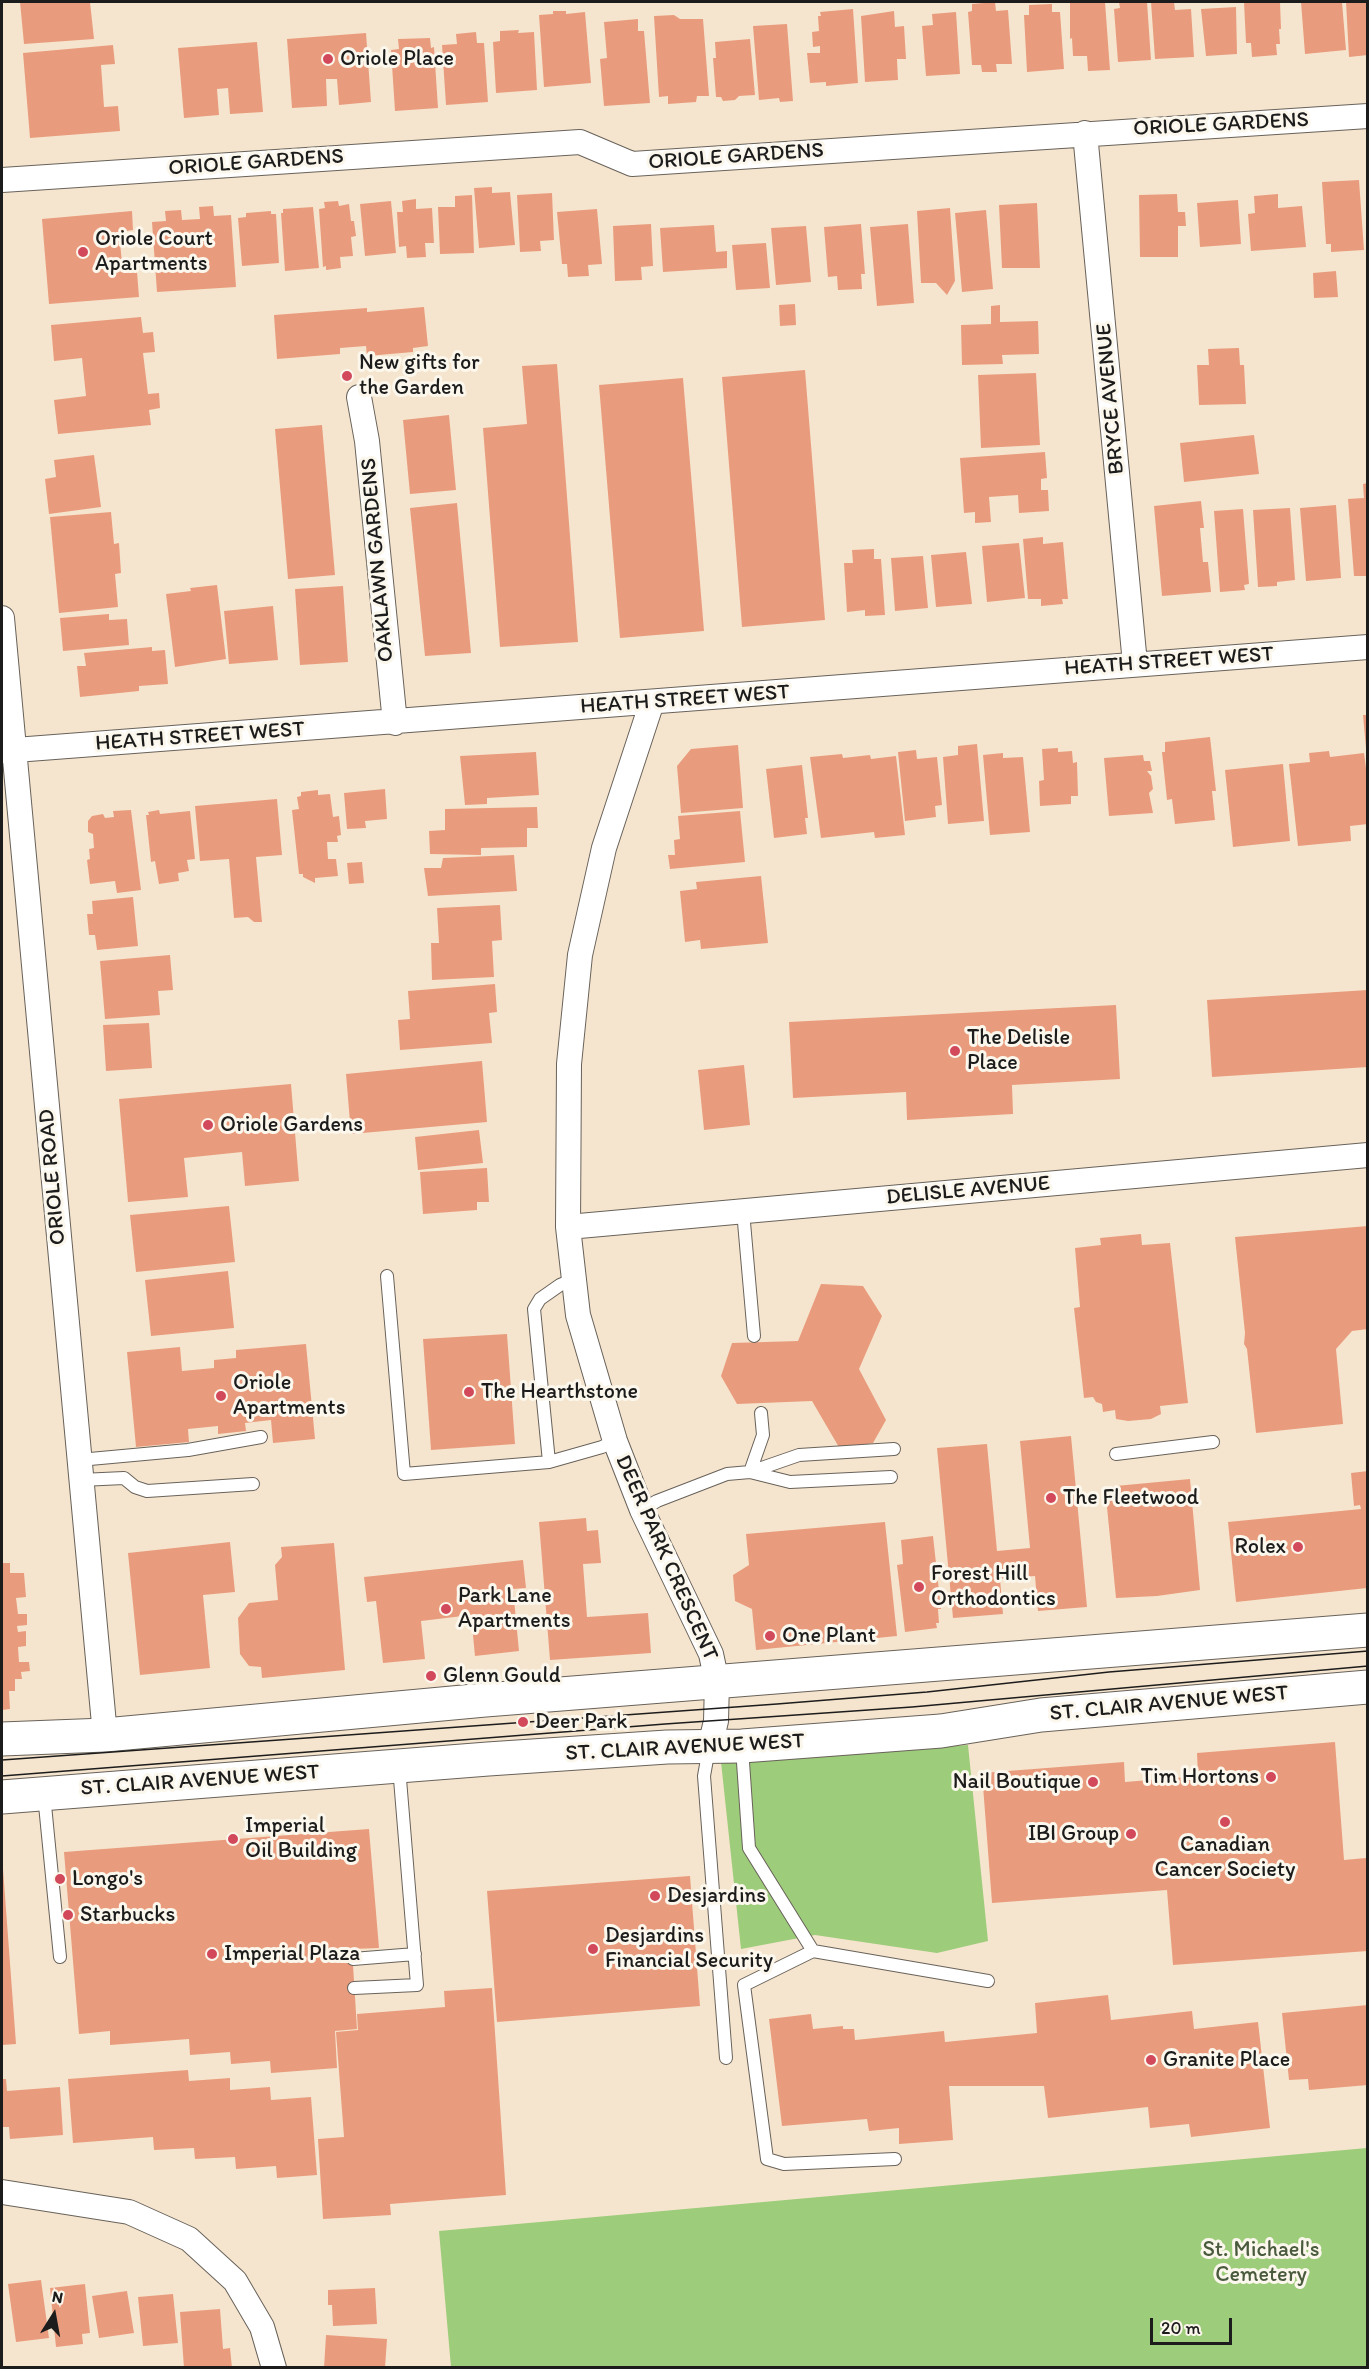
<!DOCTYPE html>
<html>
<head>
<meta charset="utf-8">
<style>
  body { margin:0 }
  #map { position:relative; width:1369px; height:2369px; overflow:hidden; background:#f6e5ce; font-family:Itim,sans-serif }
  canvas { display:block }
  .frame { position:absolute; inset:0; border:3px solid #1c1c1c; pointer-events:none }
  .north { position:absolute; left:24px; top:2285px; width:60px; height:60px; -webkit-text-stroke:4px #fbf7ec; paint-order:stroke; rotate:11deg; font-size:16px; font-weight:700; line-height:24px; text-align:center; color:#1c1c1c }
  .north::after { content:''; display:block; margin:auto; width:21px; height:27px; background:#1c1c1c; clip-path:polygon(50% 0,100% 100%,50% 72%,0 100%) }
  .scale { position:absolute; left:1150px; top:2318px; width:82px; height:27px; box-sizing:border-box; border:3px solid #1c1c1c; border-top:0; padding-left:8px; font-size:18px; line-height:21px; white-space:nowrap; color:#1c1c1c; -webkit-text-stroke:4px #fbf7ec; paint-order:stroke }
</style>
</head>
<body>
<div id="map">
<canvas width="1369" height="2369"></canvas>
<div class="frame"></div>
<div class="north">N</div>
<div class="scale">20 m</div>
</div>
<script>
const ctx = document.querySelector('canvas').getContext('2d');
ctx.lineJoin = 'round';
function fill(path, color) {
  ctx.fillStyle = color;
  ctx.fill(path, 'evenodd');
}
function poly(rows) {
  const path = new Path2D();
  for (const r of rows) {
    path.moveTo(r[0], r[1]);
    for (let i = 2; i < r.length; i += 2) path.lineTo(r[i], r[i + 1]);
  }
  return path;
}
function strokePath(path, color, width, dash) {
  ctx.strokeStyle = color;
  ctx.lineWidth = width;
  ctx.lineCap = dash ? 'butt' : 'round';
  ctx.setLineDash(dash || []);
  ctx.stroke(path);
}
function drawText(font, color, halo, rows, align = 'center') {
  ctx.font = font + ' Itim,sans-serif';
  ctx.lineWidth = 6;
  ctx.setLineDash([]);
  ctx.textBaseline = 'middle';
  ctx.strokeStyle = halo;
  ctx.fillStyle = color;
  for (const [text, x, y, turn = 0] of rows) {
    ctx.save();
    ctx.translate(x, y);
    ctx.rotate((+turn || 0) * Math.PI / 180);
    ctx.textAlign = isNaN(turn) ? turn : align;
    if (halo) ctx.strokeText(text, 0, 0);
    ctx.fillText(text, 0, 0);
    ctx.restore();
  }
}
fill(poly([
  [968,1745,988,1941,937,1953,815,1935,741,1949,721,1762],
  [1367,2148,1367,2367,451,2367,439,2231]
]), '#9dcc7b');
fill(poly([
  [20,2,90,2,94,39,24,44],
  [995,2,996,11,1008,10,1012,64,996,64,997,72,982,72,981,65,972,65,968,12,972,11,972,4],
  [1070,2,1105,2,1110,70,1088,71,1087,56,1073,56,1072,38,1070,39],
  [1119,2,1147,2,1151,60,1118,62,1114,9,1120,8],
  [1151,2,1174,2,1175,10,1191,9,1194,57,1155,59],
  [1244,2,1280,2,1281,29,1279,29,1280,44,1276,44,1277,55,1252,57,1251,43,1246,43],
  [1301,2,1342,2,1346,50,1305,54],
  [1346,2,1368,2,1368,55,1349,57],
  [1052,4,1052,12,1060,12,1064,69,1027,72,1024,15,1029,15,1029,5],
  [1236,7,1237,54,1206,56,1201,9],
  [853,9,858,83,826,86,826,82,810,83,807,53,820,53,820,46,813,47,812,32,819,31,818,16,821,16,820,12],
  [553,11,566,11,566,14,585,12,591,83,544,87,539,15,553,14],
  [894,11,895,27,904,26,906,59,897,59,898,80,865,82,861,16],
  [956,12,960,74,926,76,922,26,933,25,932,14],
  [674,15,680,19,703,19,709,96,697,96,696,102,668,104,668,96,659,97,654,16],
  [638,19,638,31,644,31,650,103,604,106,600,59,607,58,604,22],
  [787,24,793,101,780,102,779,98,759,100,753,26],
  [519,30,518,33,534,32,537,90,496,93,493,42,500,41,500,31],
  [476,32,477,43,484,43,488,102,446,105,442,45,457,44,456,34],
  [366,33,371,102,339,105,337,79,326,79,327,106,292,108,287,39],
  [430,38,431,48,434,47,438,108,395,111,391,50,399,49,398,39],
  [750,39,755,95,739,96,735,100,723,101,721,97,716,97,713,58,716,58,715,42],
  [257,42,263,112,230,114,228,88,217,89,219,115,184,118,178,48],
  [113,45,115,64,101,65,104,107,118,106,120,131,30,138,23,53],
  [1359,180,1364,250,1331,252,1331,244,1326,244,1322,182],
  [492,187,492,193,510,192,515,245,479,248,474,188],
  [552,193,554,240,540,241,541,251,520,252,517,195],
  [1177,194,1178,212,1185,212,1186,226,1178,226,1178,257,1140,257,1139,195],
  [1278,194,1278,208,1302,206,1306,247,1251,251,1248,214,1255,213,1254,196],
  [472,195,474,253,440,254,438,207,455,207,455,196],
  [416,199,416,209,432,208,434,243,425,243,426,257,407,258,406,246,399,247,397,212,403,212,402,201],
  [1238,200,1241,244,1200,247,1197,203],
  [338,201,339,206,349,204,351,221,354,221,356,236,351,237,353,256,340,257,341,268,326,270,326,266,323,267,319,209,325,208,324,202],
  [391,201,396,253,365,256,360,204],
  [1037,203,1040,268,1002,268,999,205],
  [213,206,214,216,231,215,236,287,157,292,152,222,166,221,165,211,181,210,182,220,200,219,199,207],
  [313,207,319,268,285,271,281,213,283,213,283,209],
  [950,208,955,281,947,295,936,283,921,283,917,211],
  [597,209,602,264,588,265,589,276,568,277,567,264,562,264,557,212],
  [986,210,993,289,962,292,955,213],
  [132,211,133,230,119,232,123,273,137,272,139,297,49,304,42,219],
  [271,211,271,214,276,214,279,263,242,266,238,218,246,217,246,213],
  [651,224,653,266,641,267,642,280,615,281,613,226],
  [861,224,865,274,861,274,862,289,838,290,837,276,828,277,824,227],
  [908,224,914,303,877,306,870,227],
  [714,225,716,252,727,251,727,268,663,272,660,228],
  [806,226,811,282,776,285,771,228],
  [766,243,770,288,736,290,732,245],
  [1336,271,1338,297,1314,298,1313,273],
  [795,304,796,325,780,326,779,305],
  [1000,305,1000,322,1038,321,1039,354,1002,355,1003,364,962,365,961,325,991,324,991,306],
  [424,307,428,346,413,348,413,352,367,356,366,346,340,348,340,354,277,359,274,315,367,308,367,312],
  [141,317,143,333,153,332,155,352,143,353,148,394,159,393,160,408,149,410,151,425,58,434,54,400,86,396,82,358,54,361,51,325],
  [1239,348,1240,365,1244,365,1246,404,1199,405,1197,365,1209,365,1208,349],
  [557,364,578,642,500,647,483,428,527,424,522,366],
  [805,370,825,620,742,627,722,377],
  [1036,373,1040,445,981,448,978,375],
  [683,378,704,631,620,638,599,385],
  [449,415,456,490,410,494,403,420],
  [322,425,335,575,288,579,275,429],
  [1254,435,1259,474,1184,482,1180,443],
  [1045,452,1047,478,1041,479,1041,490,1048,490,1049,511,1019,513,1018,495,989,497,991,522,975,523,975,512,964,513,960,458],
  [94,455,101,507,49,514,45,479,56,477,54,460],
  [1368,483,1368,576,1354,576,1348,499,1364,498,1363,484],
  [1201,501,1204,528,1200,528,1203,562,1208,562,1211,592,1162,596,1154,506],
  [457,503,471,653,425,656,410,508],
  [1336,505,1341,578,1306,581,1300,508],
  [1290,508,1295,580,1277,582,1277,586,1258,587,1253,510],
  [1243,509,1249,584,1244,585,1245,590,1220,592,1214,511],
  [111,512,114,544,119,543,121,573,115,574,118,607,59,613,50,517],
  [1043,537,1043,544,1063,542,1068,599,1062,599,1063,604,1041,606,1041,599,1028,599,1023,539],
  [1019,543,1025,598,987,602,982,546],
  [874,549,874,559,881,559,885,615,865,616,865,610,847,612,844,563,853,563,852,550],
  [966,552,972,604,936,607,931,555],
  [923,556,928,608,895,611,891,558],
  [217,585,226,659,175,667,166,594,191,591,190,588],
  [343,586,348,662,300,665,295,589],
  [273,606,278,660,229,664,224,611],
  [109,614,109,620,127,619,129,645,63,651,60,618],
  [152,647,152,651,165,650,168,684,139,686,139,691,80,697,77,666,86,666,84,653],
  [1363,715,1368,715,1368,747,1366,748],
  [1210,737,1216,791,1212,791,1215,820,1175,824,1172,799,1167,800,1162,752,1165,752,1165,742],
  [977,744,984,821,948,824,943,757,958,755,958,746],
  [738,745,743,808,681,813,677,766,691,749],
  [1058,748,1058,752,1072,751,1073,763,1077,762,1078,796,1071,796,1071,804,1040,806,1039,781,1044,780,1042,749],
  [916,750,917,759,937,757,942,805,935,806,936,817,905,821,898,752],
  [1329,751,1330,757,1364,753,1368,784,1368,824,1350,826,1351,841,1298,846,1289,764,1310,762,1309,753],
  [536,752,539,795,487,798,487,804,465,805,460,756],
  [1003,753,1003,758,1023,757,1030,832,990,835,983,755],
  [842,754,843,758,870,755,871,759,896,756,905,835,875,838,874,832,821,838,810,757],
  [1143,755,1144,761,1150,761,1152,771,1147,771,1151,776,1153,789,1149,793,1153,813,1109,816,1104,758],
  [1283,764,1290,841,1233,847,1225,770],
  [802,765,808,818,805,818,807,834,774,838,766,769],
  [385,789,387,819,365,821,366,828,347,829,344,793],
  [318,790,318,795,330,794,333,817,339,816,341,835,337,836,338,842,327,842,328,859,336,859,338,876,315,878,315,883,303,877,303,874,299,874,292,810,299,809,297,797,301,796,301,792],
  [277,799,282,855,256,857,262,922,254,922,248,917,234,918,229,859,200,861,195,806],
  [537,807,538,828,527,828,527,847,481,848,481,855,430,854,429,831,445,830,445,809],
  [131,810,141,890,117,893,115,881,90,884,87,860,90,859,89,849,94,848,93,834,88,832,88,821,92,816,103,814,105,818,114,817,113,811],
  [159,810,160,814,190,811,195,859,187,860,189,871,178,873,179,881,159,884,155,861,151,862,146,815,149,815,148,812],
  [740,811,745,862,670,869,668,855,675,855,674,840,680,839,678,816],
  [514,855,517,891,428,896,424,868,441,868,443,858],
  [362,862,364,883,349,884,347,863],
  [761,876,768,943,701,949,700,940,685,942,680,891,697,889,696,882],
  [133,897,138,946,97,950,95,935,89,935,87,914,93,914,92,901],
  [500,905,502,940,492,941,494,977,432,980,431,943,439,943,437,908],
  [170,955,173,990,158,991,160,1015,105,1019,100,961],
  [495,984,497,1012,489,1013,492,1043,400,1050,398,1020,410,1019,408,991],
  [1368,990,1368,1067,1212,1077,1207,1000],
  [1116,1005,1120,1079,1012,1085,1013,1114,907,1120,906,1092,793,1098,789,1022],
  [149,1023,152,1068,106,1071,103,1025],
  [482,1061,487,1122,351,1134,346,1074],
  [744,1065,750,1125,704,1130,698,1070],
  [291,1084,299,1181,245,1186,242,1152,184,1158,188,1197,128,1202,119,1099],
  [479,1130,483,1163,418,1170,415,1137],
  [487,1168,489,1202,477,1202,477,1210,423,1214,420,1172],
  [229,1206,235,1262,136,1272,130,1215],
  [1368,1226,1368,1329,1352,1331,1336,1349,1343,1424,1256,1433,1247,1349,1244,1344,1245,1333,1235,1237],
  [1141,1234,1142,1245,1170,1243,1188,1403,1160,1406,1161,1414,1151,1419,1128,1421,1116,1419,1115,1410,1103,1412,1102,1404,1096,1402,1093,1397,1084,1398,1074,1308,1080,1307,1075,1248,1101,1245,1100,1238],
  [228,1271,234,1328,151,1336,145,1280],
  [821,1284,863,1286,882,1316,859,1369,886,1420,873,1443,840,1449,812,1401,737,1404,721,1376,732,1343,798,1341],
  [507,1334,515,1444,431,1450,423,1339],
  [306,1344,315,1439,273,1443,271,1420,245,1423,246,1431,218,1434,218,1426,188,1429,189,1442,136,1447,127,1352,180,1347,182,1371,214,1368,214,1360,236,1358,236,1350],
  [1071,1436,1087,1607,1038,1611,1035,1576,1000,1579,1003,1614,953,1618,937,1448,987,1444,997,1551,1030,1548,1020,1441],
  [1368,1471,1367,1588,1236,1602,1228,1522,1361,1509,1360,1505,1354,1506,1351,1473],
  [1190,1479,1200,1590,1157,1596,1116,1598,1105,1487],
  [586,1518,587,1531,598,1530,601,1563,583,1564,587,1617,648,1613,651,1653,550,1660,539,1522],
  [885,1522,897,1636,756,1650,752,1609,735,1601,733,1575,749,1565,746,1534],
  [933,1536,941,1609,938,1609,939,1623,936,1623,937,1628,905,1632,897,1565,903,1564,901,1540],
  [230,1542,235,1592,203,1595,210,1668,140,1675,128,1553],
  [334,1543,345,1670,262,1678,261,1667,249,1666,240,1654,238,1618,249,1603,278,1600,275,1565,282,1557,281,1547],
  [523,1560,526,1588,513,1589,519,1651,475,1656,471,1615,421,1621,425,1659,383,1663,376,1601,367,1602,364,1577],
  [2,1563,10,1563,10,1573,24,1573,26,1597,16,1598,18,1614,27,1614,27,1625,17,1626,18,1632,26,1631,26,1646,18,1647,19,1662,29,1662,30,1671,21,1672,22,1679,15,1679,15,1691,9,1691,10,1709,2,1710],
  [1335,1742,1344,1860,1366,1858,1368,1951,1173,1965,1167,1890,992,1903,982,1773,1124,1762,1125,1782,1198,1776,1197,1753],
  [369,1829,379,1948,352,1949,357,2029,335,2031,337,2068,271,2073,270,2061,231,2064,230,2052,190,2055,189,2039,110,2045,110,2031,79,2034,64,1852],
  [2,1869,3,1869,16,2044,2,2045],
  [690,1876,700,2006,497,2022,487,1891],
  [492,1988,506,2195,390,2204,391,2215,323,2219,318,2139,344,2137,336,2032,358,2030,357,2014,445,2007,444,1991],
  [1108,1995,1111,2020,1192,2011,1194,2029,1258,2022,1270,2128,1191,2137,1189,2124,1150,2128,1148,2107,1048,2118,1044,2086,949,2086,953,2140,899,2144,899,2128,869,2131,867,2119,782,2126,769,2019,811,2014,813,2029,843,2026,843,2029,854,2029,855,2040,944,2031,945,2042,1037,2033,1035,2003],
  [1368,2005,1368,2085,1309,2090,1308,2079,1289,2080,1282,2013],
  [188,2070,189,2081,230,2078,230,2090,270,2087,271,2100,311,2097,317,2175,277,2178,276,2166,236,2169,235,2157,195,2159,194,2148,154,2150,153,2137,73,2143,68,2079],
  [2,2079,6,2079,7,2091,60,2087,63,2135,10,2139,9,2127,2,2127],
  [41,2280,49,2338,16,2342,8,2284],
  [85,2284,90,2333,82,2334,83,2344,56,2347,50,2288],
  [375,2288,377,2324,333,2326,332,2305,328,2305,328,2290],
  [127,2291,134,2333,99,2338,92,2296],
  [173,2294,178,2343,143,2346,138,2297],
  [220,2309,223,2349,230,2348,232,2368,184,2368,180,2312],
  [326,2335,387,2339,385,2368,324,2368]
]), '#e99c7d');
const lane = poly([
  [743,1211,754,1336],
  [387,1276,404,1474,549,1462,602,1447,615,1441],
  [761,1413,763,1435,750,1472,799,1455,894,1449],
  [1116,1454,1213,1442],
  [79,1460,188,1450,261,1437],
  [549,1462,534,1309,540,1299,560,1285,574,1279],
  [81,1480,124,1478,135,1487,147,1491,253,1484],
  [642,1510,657,1501,727,1474,750,1472,790,1482,891,1477],
  [709,1748,704,1776,726,2058],
  [742,1748,749,1848,813,1951],
  [44,1795,60,1957],
  [353,1959,415,1954],
  [354,1988,417,1985,399,1767],
  [895,2159,784,2164,767,2159,744,1985,813,1951,988,1981]
]);
const street = poly([
  [1085,133,1135,664],
  [2,180,580,142,632,164,1368,116],
  [359,397,367,441,395,723],
  [2,618,105,1735],
  [652,702,604,848,580,955,569,1064,568,1227,578,1315,615,1441,642,1510,711,1654,717,1682,716,1721,710,1746],
  [2,751,1368,647],
  [568,1227,1368,1155],
  [2,2192,129,2212,189,2239,235,2281,262,2327,274,2368]
]);
const secondary = poly([
  [2,1739,105,1735,485,1700,1368,1630],
  [2,1797,488,1759,667,1747,742,1746,941,1731,1041,1715,1368,1687]
]);
strokePath(lane, '#68625a', 14);
strokePath(street, '#68625a', 26);
strokePath(secondary, '#68625a', 35);
strokePath(lane, '#fff', 12);
strokePath(street, '#fff', 24);
strokePath(secondary, '#fff', 33);
strokePath(poly([
  [2,1760,777,1704,927,1692,1109,1672,1368,1651],
  [2,1776,665,1724,912,1707,1368,1666]
]), '#1c1c1c', 1.5);
for (const [x, y, r, color] of [
  [328,59,6,"#d1495b"],
  [83,252,6,"#d1495b"],
  [347,376,6,"#d1495b"],
  [955,1051,6,"#d1495b"],
  [208,1125,6,"#d1495b"],
  [469,1392,6,"#d1495b"],
  [221,1396,6,"#d1495b"],
  [1051,1498,6,"#d1495b"],
  [1298,1547,6,"#d1495b"],
  [919,1587,6,"#d1495b"],
  [446,1609,6,"#d1495b"],
  [770,1636,6,"#d1495b"],
  [431,1676,6,"#d1495b"],
  [523,1722,6,"#d1495b"],
  [1271,1777,6,"#d1495b"],
  [1093,1782,6,"#d1495b"],
  [1225,1822,6,"#d1495b"],
  [1131,1834,6,"#d1495b"],
  [233,1839,6,"#d1495b"],
  [60,1879,6,"#d1495b"],
  [655,1896,6,"#d1495b"],
  [68,1915,6,"#d1495b"],
  [593,1949,6,"#d1495b"],
  [212,1954,6,"#d1495b"],
  [1151,2060,6,"#d1495b"]
]) {
  const dot = new Path2D();
  dot.arc(x, y, r, 0, 2 * Math.PI);
  ctx.fillStyle = color;
  ctx.fill(dot);
  strokePath(dot, '#fbf7ec', 2);
}
drawText('22px', '#1c1c1c', '#fbf7ec', [
  ["Oriole Place",340,59],
  ["Oriole Court",95,239],
  ["Apartments",95,264],
  ["New gifts for",359,363],
  ["the Garden",359,388],
  ["The Delisle",967,1038],
  ["Place",967,1063],
  ["Oriole Gardens",220,1125],
  ["Oriole",233,1383],
  ["Apartments",233,1408],
  ["The Hearthstone",481,1392],
  ["The Fleetwood",1063,1498],
  ["Rolex",1286,1547,"right"],
  ["Forest Hill",931,1574],
  ["Orthodontics",931,1599],
  ["Park Lane",458,1596],
  ["Apartments",458,1621],
  ["One Plant",782,1636],
  ["Glenn Gould",443,1676],
  ["Deer Park",535,1722],
  ["Tim Hortons",1259,1777,"right"],
  ["Nail Boutique",1081,1782,"right"],
  ["Imperial",245,1826],
  ["Oil Building",245,1851],
  ["IBI Group",1119,1834,"right"],
  ["Canadian",1225,1845,"center"],
  ["Cancer Society",1225,1870,"center"],
  ["Longo's",72,1879],
  ["Desjardins",667,1896],
  ["Starbucks",80,1915],
  ["Desjardins",605,1936],
  ["Financial Security",605,1961],
  ["Imperial Plaza",224,1954],
  ["Granite Place",1163,2060]
], 'left');
drawText('22px', '#1c1c1c', '#fbf7ec', [
  ["ORIOLE GARDENS",1221,125,-3],
  ["ORIOLE GARDENS",736,157,-4],
  ["ORIOLE GARDENS",256,163,-4],
  ["BRYCE AVENUE",1111,399,-95],
  ["OAKLAWN GARDENS",378,560,-95],
  ["HEATH STREET WEST",1169,662,-4],
  ["HEATH STREET WEST",685,700,-4],
  ["HEATH STREET WEST",200,737,-4],
  ["ORIOLE ROAD",53,1177,-95],
  ["DELISLE AVENUE",968,1191,-5],
  ["DEER PARK CRESCENT",666,1558,66],
  ["ST. CLAIR AVENUE WEST",1169,1704,-5],
  ["ST. CLAIR AVENUE WEST",685,1748,-3],
  ["ST. CLAIR AVENUE WEST",200,1781,-4]
]);
drawText('22px', '#495a3d', '#fbf7ec', [
  ["St. Michael's",1261,2250],
  ["Cemetery",1261,2275]
]);
</script>
</body>
</html>
